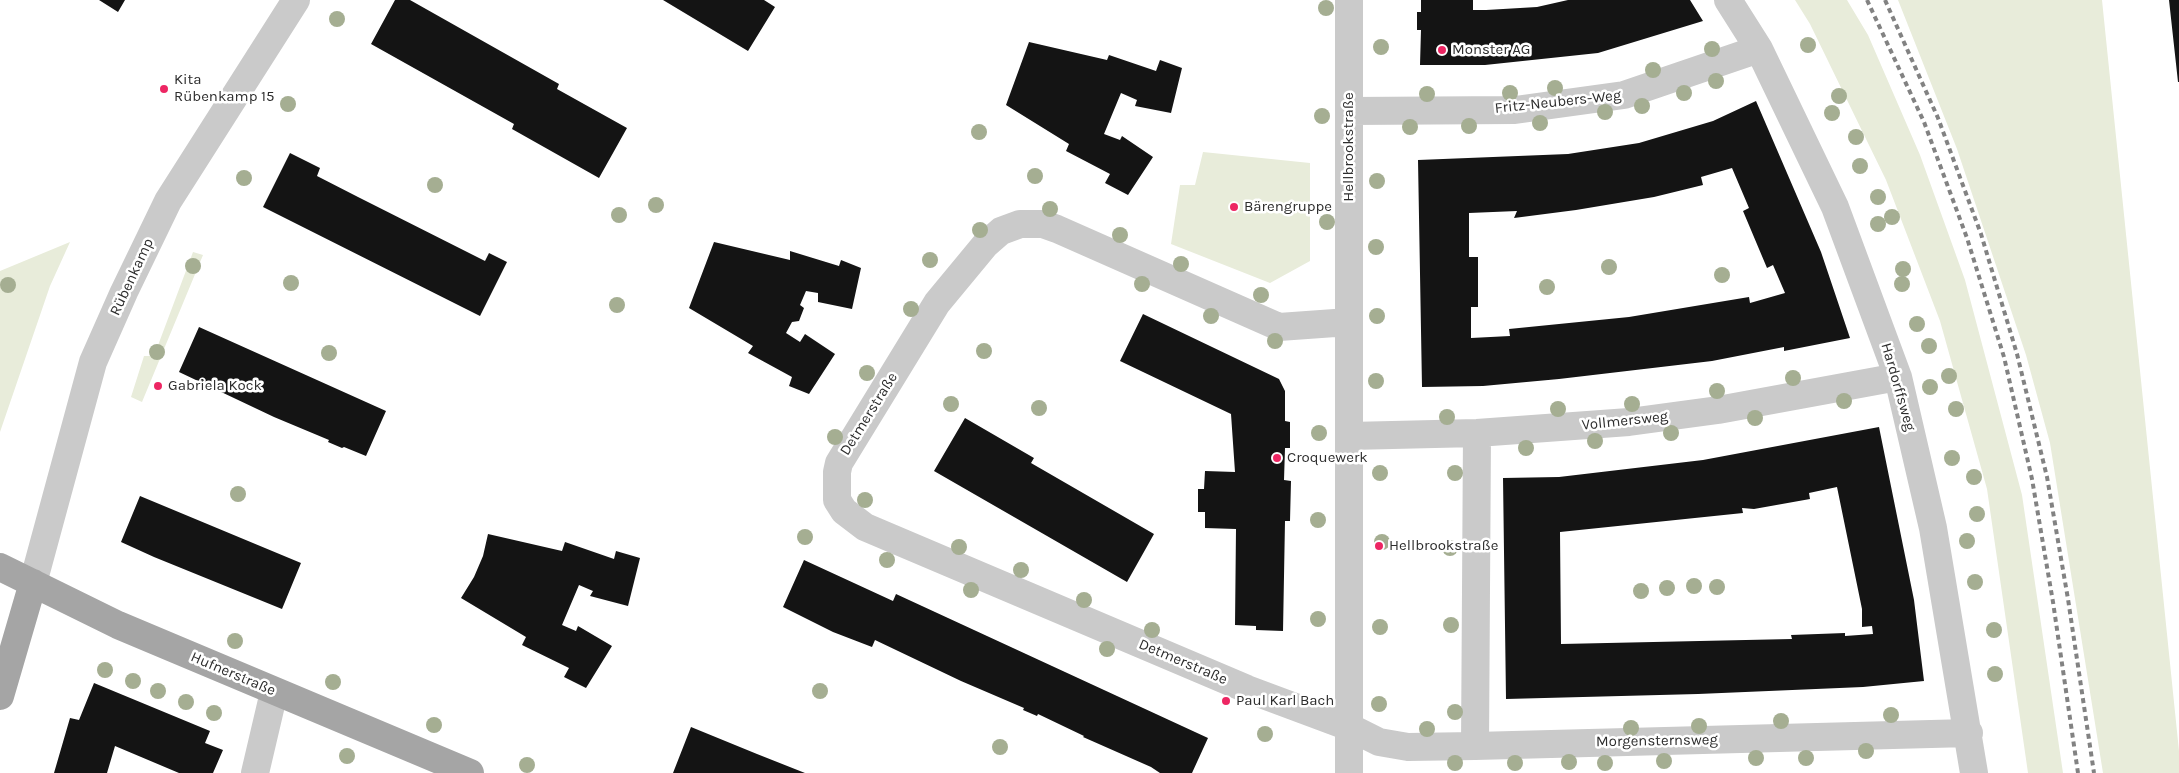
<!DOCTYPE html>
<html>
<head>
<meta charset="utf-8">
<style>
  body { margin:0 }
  canvas { display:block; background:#fff }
</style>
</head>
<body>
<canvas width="2179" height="773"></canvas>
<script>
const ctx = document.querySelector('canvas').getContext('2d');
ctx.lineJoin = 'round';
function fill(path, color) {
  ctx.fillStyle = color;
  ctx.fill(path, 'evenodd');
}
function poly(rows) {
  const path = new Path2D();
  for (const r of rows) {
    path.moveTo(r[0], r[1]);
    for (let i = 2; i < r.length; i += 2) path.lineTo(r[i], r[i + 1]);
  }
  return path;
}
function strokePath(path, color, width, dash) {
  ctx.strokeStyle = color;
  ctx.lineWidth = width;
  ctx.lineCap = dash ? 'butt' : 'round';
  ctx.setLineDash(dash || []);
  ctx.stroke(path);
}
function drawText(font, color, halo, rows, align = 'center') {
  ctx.font = font + ' Karla,sans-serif';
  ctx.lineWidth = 5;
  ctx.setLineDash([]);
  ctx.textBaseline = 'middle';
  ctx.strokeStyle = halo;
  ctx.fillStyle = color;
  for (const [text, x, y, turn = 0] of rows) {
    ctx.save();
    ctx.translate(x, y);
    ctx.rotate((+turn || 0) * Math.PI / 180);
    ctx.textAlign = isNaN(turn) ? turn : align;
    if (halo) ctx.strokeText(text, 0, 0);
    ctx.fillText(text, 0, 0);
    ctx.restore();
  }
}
fill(poly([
  [1795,0,1847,0,1868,35,1920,155,1965,280,2022,495,2063,773,2028,773,1987,489,1940,321,1886,180,1810,24],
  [1898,0,2102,0,2179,751,2179,773,2103,773,2050,443,2026,355,1957,149],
  [1203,152,1310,163,1310,261,1270,283,1171,244,1180,185,1195,185],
  [70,242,50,286,0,432,0,271],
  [193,252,203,255,142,402,131,397,144,356,154,356]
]), '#e8ecda');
fill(poly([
  [99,0,125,0,118,12],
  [395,0,410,0,559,84,557,89,627,128,599,178,512,129,514,124,371,44],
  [663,0,764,0,775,7,748,51],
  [1421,0,1473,0,1473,10,1486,10,1537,7,1568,0,1690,0,1703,21,1598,53,1485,65,1420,65,1421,30,1417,30,1417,12,1421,12],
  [2169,0,2179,0,2179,82,2178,82],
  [1029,42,1107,60,1109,55,1156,71,1160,60,1182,68,1171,113,1135,106,1137,100,1121,93,1104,134,1120,140,1122,136,1153,157,1128,195,1105,183,1110,174,1066,151,1069,144,1006,105],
  [1756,101,1821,252,1850,338,1784,351,1784,347,1712,361,1559,379,1483,386,1422,387,1418,160,1568,154,1639,143,1713,121],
  [1732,168,1749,208,1743,211,1767,268,1773,265,1785,293,1750,303,1749,297,1629,317,1509,329,1510,336,1471,338,1471,307,1478,307,1478,257,1469,257,1469,213,1517,211,1514,218,1576,210,1654,197,1703,185,1701,177],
  [290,153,320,168,317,176,358,197,485,261,489,253,507,262,480,316,263,207],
  [714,242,790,260,790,251,839,266,841,260,861,268,852,309,818,302,818,293,806,291,800,305,804,308,799,321,792,322,786,333,800,342,805,334,835,354,809,394,789,386,792,377,748,353,753,346,689,308],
  [1143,314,1279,379,1285,391,1285,421,1290,422,1290,448,1285,448,1284,480,1291,481,1290,521,1285,521,1283,631,1256,630,1256,626,1235,625,1236,529,1205,528,1205,512,1198,512,1198,489,1204,489,1205,471,1235,472,1231,414,1120,361],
  [199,327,386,411,366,456,344,447,342,448,328,442,329,440,274,417,179,372],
  [965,418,1034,458,1031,463,1154,534,1127,582,934,471],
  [1879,427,1914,600,1924,681,1863,687,1698,694,1506,699,1503,478,1559,477,1703,460],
  [1837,487,1862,609,1862,627,1872,626,1873,634,1845,636,1845,633,1791,635,1792,639,1561,644,1560,532,1743,513,1742,508,1754,509,1810,499,1809,493],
  [140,496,301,563,282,609,154,557,121,542],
  [488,534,562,551,565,542,614,559,616,551,640,558,628,606,590,596,593,591,579,585,562,625,576,631,578,626,612,646,586,688,564,677,569,668,522,645,526,637,461,598,474,577,483,556],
  [804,560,893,601,896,594,1208,738,1192,773,1160,773,1151,767,1083,737,1084,736,1038,714,1037,716,1023,710,1024,708,961,681,875,640,872,647,833,632,783,607],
  [94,683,210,731,205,743,223,750,213,773,179,773,115,746,107,773,54,773,70,718,79,720],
  [691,727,757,754,805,773,673,773]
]), '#141414');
strokePath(poly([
  [1349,0,1349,773],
  [1728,0,1759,49,1835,207,1898,377,1933,528,1974,773],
  [1350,111,1515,110,1624,95,1759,49],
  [1349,322,1279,327,1057,229,1043,224,1020,224,1001,231,985,245,937,303,839,463,837,472,837,500,844,511,865,527,1247,689,1349,727,1379,742,1408,747,1475,746,1969,733],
  [1350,436,1477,433,1629,422,1718,410,1898,377],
  [33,583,93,362,124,292,168,201,296,0],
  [1475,746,1477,433],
  [255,773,274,692]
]), '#cacaca', 28);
strokePath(poly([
  [0,567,118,625,470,773],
  [0,696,33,583]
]), '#a5a5a5', 28);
strokePath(poly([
  [1867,0,1924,122,1967,238,2004,357,2032,479,2053,602,2078,773],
  [1885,0,1938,118,1981,234,2017,354,2047,477,2068,599,2094,773]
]), '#828282', 4, [5, 4]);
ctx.fillStyle = '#a5ae92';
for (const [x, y] of [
  [1326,8],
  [337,19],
  [1808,45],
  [1381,47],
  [1712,49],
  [1653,70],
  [1716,81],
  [1555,88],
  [1510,93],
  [1684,93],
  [1427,94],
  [1839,96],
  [288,104],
  [1642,106],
  [1605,112],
  [1832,113],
  [1322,116],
  [1540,123],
  [1469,126],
  [1410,127],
  [979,132],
  [1856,137],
  [1860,166],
  [1035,176],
  [244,178],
  [1377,181],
  [435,185],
  [1878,197],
  [656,205],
  [1050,209],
  [619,215],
  [1892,217],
  [1327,222],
  [1878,224],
  [980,230],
  [1120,235],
  [1376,247],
  [930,260],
  [1181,264],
  [193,266],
  [1609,267],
  [1903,269],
  [1722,275],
  [291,283],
  [1142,284],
  [1902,284],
  [8,285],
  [1547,287],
  [1261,295],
  [617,305],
  [911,309],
  [1211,316],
  [1377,316],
  [1917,324],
  [1275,341],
  [1929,346],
  [984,351],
  [157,352],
  [329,353],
  [867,373],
  [1949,376],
  [1793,378],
  [1376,381],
  [1930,387],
  [1717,391],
  [1844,401],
  [951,404],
  [1632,404],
  [1039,408],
  [1558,409],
  [1956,409],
  [1447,417],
  [1755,418],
  [1319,433],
  [1671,433],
  [835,437],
  [1595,441],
  [1526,448],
  [1952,458],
  [1380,473],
  [1455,473],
  [1974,477],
  [238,494],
  [865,500],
  [1977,514],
  [1318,520],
  [805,537],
  [1967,541],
  [1382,542],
  [959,547],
  [1450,548],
  [887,560],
  [1021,570],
  [1975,582],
  [1694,586],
  [1717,587],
  [1667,588],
  [971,590],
  [1641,591],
  [1084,600],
  [1318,619],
  [1451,625],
  [1380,627],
  [1152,630],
  [1994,630],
  [235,641],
  [1107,649],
  [105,670],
  [1995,674],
  [133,681],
  [333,682],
  [158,691],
  [820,691],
  [186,702],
  [1379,704],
  [1455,712],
  [214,713],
  [1891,715],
  [1781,721],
  [434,725],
  [1699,726],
  [1631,728],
  [1427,729],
  [1265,734],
  [1000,747],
  [1866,751],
  [347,756],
  [1756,758],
  [1806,758],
  [1664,761],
  [1569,762],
  [1455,763],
  [1515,763],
  [1605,763],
  [527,765]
]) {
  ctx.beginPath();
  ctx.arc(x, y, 8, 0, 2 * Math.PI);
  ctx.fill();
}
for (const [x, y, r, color] of [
  [1442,50,5,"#ed2663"],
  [164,89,5,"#ed2663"],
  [1234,207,5,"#ed2663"],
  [158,386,5,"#ed2663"],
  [1277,458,5,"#ed2663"],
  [1379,546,5,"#ed2663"],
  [1226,701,5,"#ed2663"]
]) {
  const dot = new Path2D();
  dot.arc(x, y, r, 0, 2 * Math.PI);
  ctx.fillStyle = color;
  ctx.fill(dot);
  strokePath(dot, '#fff', 2);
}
drawText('15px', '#2d2d2d', '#fff', [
  ["Monster AG",1452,50],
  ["Kita",174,80],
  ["Rübenkamp 15",174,97],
  ["Bärengruppe",1244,207],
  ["Gabriela Kock",168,386],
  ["Croquewerk",1287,458],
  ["Hellbrookstraße",1389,546],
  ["Paul Karl Bach",1236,701]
], 'left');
drawText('15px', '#2d2d2d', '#fff', [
  ["Fritz-Neubers-Weg",1558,102,-6],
  ["Hellbrookstraße",1349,147,-90],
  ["Rübenkamp",132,277,-65],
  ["Hardorffsweg",1898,387,74],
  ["Detmerstraße",869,414,-58],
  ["Vollmersweg",1625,421,-6],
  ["Detmerstraße",1183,662,23],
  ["Hufnerstraße",233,674,23],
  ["Morgensternsweg",1657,741,-1]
]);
</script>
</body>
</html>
